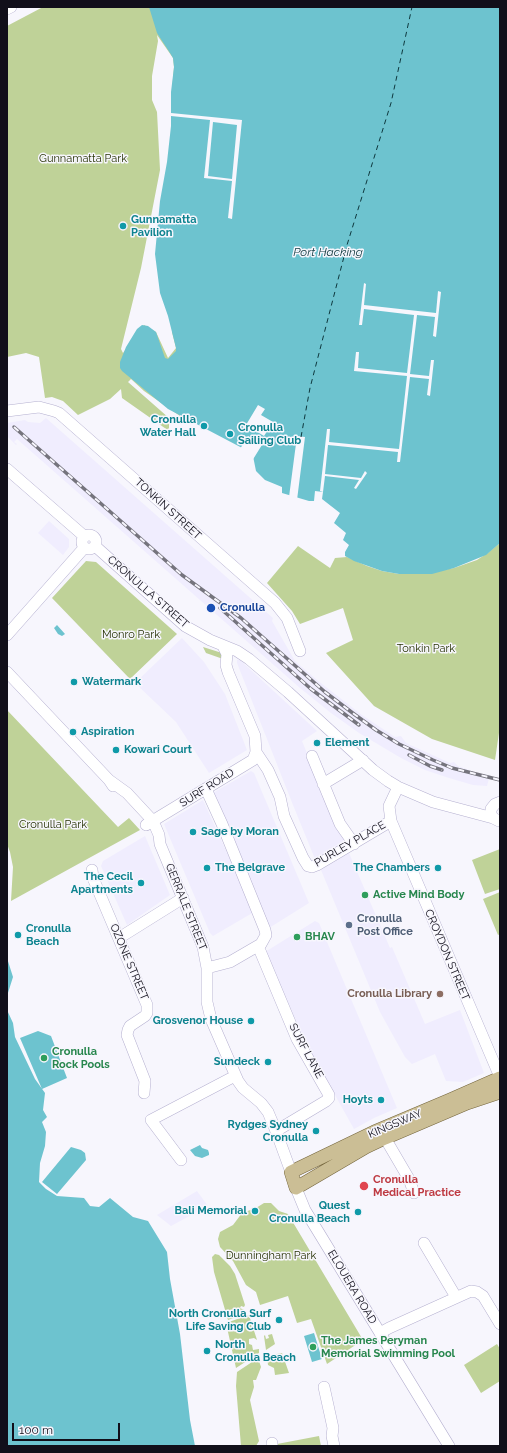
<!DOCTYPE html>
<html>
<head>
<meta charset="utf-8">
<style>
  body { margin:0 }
  #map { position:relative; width:507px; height:1453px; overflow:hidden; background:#f7f6fd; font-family:Raleway,sans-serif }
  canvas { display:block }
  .frame { position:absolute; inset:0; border:8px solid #110f1a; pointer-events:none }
  .scale { position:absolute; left:12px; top:1423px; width:108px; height:18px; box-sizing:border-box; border:2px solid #110f1a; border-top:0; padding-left:5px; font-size:12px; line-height:14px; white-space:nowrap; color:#110f1a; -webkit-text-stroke:3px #f7f6fd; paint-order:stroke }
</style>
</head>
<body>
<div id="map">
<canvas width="507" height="1453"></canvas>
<div class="frame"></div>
<div class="scale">100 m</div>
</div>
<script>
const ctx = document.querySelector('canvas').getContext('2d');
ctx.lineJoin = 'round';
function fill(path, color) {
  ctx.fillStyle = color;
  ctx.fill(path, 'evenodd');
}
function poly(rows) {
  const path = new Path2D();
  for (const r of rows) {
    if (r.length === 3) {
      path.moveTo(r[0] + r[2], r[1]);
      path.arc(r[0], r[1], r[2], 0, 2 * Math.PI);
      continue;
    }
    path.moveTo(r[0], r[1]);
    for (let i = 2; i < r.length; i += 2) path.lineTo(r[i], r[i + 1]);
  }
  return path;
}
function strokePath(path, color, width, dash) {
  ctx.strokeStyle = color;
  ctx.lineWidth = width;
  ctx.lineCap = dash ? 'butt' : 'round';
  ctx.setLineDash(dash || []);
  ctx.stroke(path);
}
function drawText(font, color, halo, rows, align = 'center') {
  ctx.font = font + ' Raleway,sans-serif';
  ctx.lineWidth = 3;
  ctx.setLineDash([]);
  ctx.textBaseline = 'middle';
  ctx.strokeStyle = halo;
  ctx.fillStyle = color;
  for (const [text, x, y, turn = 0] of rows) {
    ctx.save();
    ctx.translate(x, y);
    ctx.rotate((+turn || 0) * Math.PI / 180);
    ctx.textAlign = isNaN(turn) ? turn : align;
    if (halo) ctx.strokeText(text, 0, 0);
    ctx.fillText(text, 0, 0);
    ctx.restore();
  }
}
fill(poly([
  [46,418,273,618,272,621,295,661,317,680,362,715,395,737,401,736,406,743,450,763,454,762,458,766,480,774,490,775,487,786,473,785,449,778,425,770,401,758,359,733,331,713,300,688,17,439,14,442,17,444,16,445,7,436,7,423,25,420,28,422,40,423],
  [49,521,69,539,69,547,63,555,38,533],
  [182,638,204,662,225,694,247,750,209,773,176,722,136,684,136,682],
  [237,660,240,660,317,731,302,741,337,827,345,840,315,859,293,805,237,663],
  [251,771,254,773,309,903,269,928,211,794],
  [203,800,254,912,213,936,210,933,164,824],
  [145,836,170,895,127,925,101,866,103,861],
  [349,853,390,948,392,947,425,1024,460,1010,484,1073,463,1082,446,1081,435,1054,412,1064,405,1057,380,1012,321,870],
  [315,921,319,923,397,1108,374,1118,354,1129,308,1047,265,952],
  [197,1191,208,1206,171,1226,157,1215]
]), '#f0edfe');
fill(poly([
  [43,7,205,7,171,102,174,67,173,58,157,35,158,41,152,76,152,100,157,112,160,170,141,268,121,349,123,353,144,325,156,332,168,358,176,348,172,332,185,332,180,416,144,391,131,379,128,382,169,418,169,431,122,398,121,389,110,399,78,415,63,401,52,397,45,398,39,357,26,353,7,357,7,26],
  [500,543,500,726,495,760,432,739,374,706,326,653,353,640,343,608,300,624,292,611,267,583,298,546,330,568,335,558,347,557,367,566,382,571,399,574,421,574,454,568,477,560,489,552],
  [86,561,96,562,177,634,130,679,52,598],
  [203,647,222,653,223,659,206,653],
  [7,710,118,827,129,818,140,830,11,901,13,867,10,852,7,844],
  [500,849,500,889,485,894,472,860],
  [500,892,500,934,498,935,483,899],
  [264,1203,271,1203,279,1211,288,1214,363,1340,327,1364,311,1319,297,1323,288,1296,260,1305,256,1292,246,1285,233,1261,220,1247,218,1239,220,1232,233,1225,242,1213,256,1208],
  [215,1254,219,1255,230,1266,235,1274,245,1305,244,1307,241,1306,240,1308,244,1310,242,1315,228,1320,214,1272,212,1257],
  [249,1315,257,1340,254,1338,249,1339,249,1344,252,1345,253,1350,259,1349,259,1353,236,1368,226,1323],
  [272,1334,275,1344,266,1350,264,1336,265,1335,266,1339,269,1338,268,1335],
  [497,1344,500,1349,500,1381,481,1393,464,1365],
  [282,1353,289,1373,275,1375,274,1368,268,1365,267,1356],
  [258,1358,261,1367,256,1380,253,1380,254,1387,250,1400,259,1441,256,1446,241,1446,236,1386,237,1372],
  [319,1436,321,1446,277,1446,277,1444]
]), '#bfd298');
fill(poly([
  [149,7,500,7,500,441,499,445,500,450,500,543,486,555,454,568,432,574,399,574,382,571,354,561,345,556,345,552,349,545,343,540,346,533,334,523,340,513,322,499,323,492,315,491,314,501,309,501,282,493,282,487,265,480,256,471,253,456,246,450,168,409,122,371,120,368,120,362,126,347,137,329,142,325,148,326,156,332,165,358,168,359,176,351,176,348,168,316,160,293,155,254,160,201,167,162,171,126,171,92,174,67,173,58,170,53,157,33],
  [57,625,65,634,62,636,58,634,54,628],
  [7,958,13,977,7,996],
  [7,1010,13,1023,15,1037,35,1079,45,1093,43,1110,47,1117,42,1122,46,1132,45,1146,40,1163,39,1182,46,1189,57,1196,84,1198,90,1206,99,1207,110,1198,133,1217,148,1221,167,1252,170,1279,180,1334,190,1420,195,1446,7,1446],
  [38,1031,51,1036,67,1078,42,1089,20,1038],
  [200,1145,202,1148,208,1150,209,1153,209,1155,202,1158,195,1156,190,1150],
  [71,1147,81,1150,85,1153,86,1160,57,1194,42,1182],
  [314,1333,322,1359,312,1362,304,1336]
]), '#6dc3cf');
fill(poly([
  [171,113,242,120,232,219,228,218,232,181,204,178,210,120,171,116],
  [213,122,237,125,232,179,208,176],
  [364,283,366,284,364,305,436,313,438,291,441,292,436,337,433,336,435,317,417,315,410,374,429,376,431,360,434,360,430,396,427,395,429,379,410,377,400,462,397,462,398,452,328,445,325,474,361,478,365,471,367,473,356,489,354,488,359,480,325,476,323,492,320,491,327,429,330,429,329,442,399,449,407,376,354,371,356,352,359,352,358,368,407,373,414,315,364,309,362,325,359,325],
  [258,405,265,409,261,415,273,422,264,436,246,425],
  [248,436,257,442,261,437,265,440,252,461,250,455,240,449],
  [297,436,305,437,297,500,289,497]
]), '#f7f6fd');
strokePath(poly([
  [301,437,310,388,347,245,391,103,412,7]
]), '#0e383e', 1, [5, 4]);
const minor = poly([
  [7,9,11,7],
  [7,411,39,407,54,411,59,413,275,603,287,618,300,651],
  [7,469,84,536],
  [89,542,7],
  [95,546,185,626,210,640,237,651,249,659,288,692,373,770,388,781,398,787,433,802,493,818],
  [7,635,84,548],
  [223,646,227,654,226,665,228,672,255,736,256,752,268,770,280,797,284,816,303,858,308,866,312,867,317,865,391,821],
  [7,672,109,780,113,786],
  [312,756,340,824,354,844],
  [109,780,127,793,153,821,159,835,160,844,203,947,207,968,207,1002,211,1019,238,1081,243,1088,261,1103,268,1112,276,1131,291,1172],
  [323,784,363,760],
  [398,787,389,806,391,821,500,1077],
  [206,789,222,824,265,930,266,935,261,944,230,962,207,968],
  [499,821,493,818,491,814,491,809,495,804,500,802],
  [146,825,253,760,256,752],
  [92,870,93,878,147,1005,147,1013,145,1016,130,1026,128,1030,127,1035,145,1081,144,1093],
  [119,938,183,898],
  [258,946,297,1039,329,1095,329,1098,326,1101,276,1131],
  [385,1138,409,1179,414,1193],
  [181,1160,151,1120,235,1076],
  [296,1188,305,1210,449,1446],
  [424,1243,456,1297],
  [380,1333,389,1328,471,1291,477,1292,483,1296,500,1324],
  [324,1387,333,1428,332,1436,334,1446],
  [272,1446,272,1443]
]);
const major = poly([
  [500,1078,450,1100,374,1132,291,1172,296,1188,366,1147,385,1138,467,1103,500,1092]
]);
strokePath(minor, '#b5b0d0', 12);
strokePath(major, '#74653c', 14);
strokePath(minor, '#fff', 11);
strokePath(major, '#cbbe95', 13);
const rail = poly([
  [14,427,182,575,241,618,325,692,354,714,376,730,399,744,433,760,452,768,500,780],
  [220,608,311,689,359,725],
  [409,755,430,766,442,770]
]);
strokePath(rail, '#75747d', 3.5);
strokePath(rail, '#f7f6fd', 2, [6]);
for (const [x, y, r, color] of [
  [123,226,4,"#0f9aa8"],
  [204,426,4,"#0f9aa8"],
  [230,434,4,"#0f9aa8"],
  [211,608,5,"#1a4fb4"],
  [74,682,4,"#0f9aa8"],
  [73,732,4,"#0f9aa8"],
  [317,743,4,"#0f9aa8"],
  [116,750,4,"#0f9aa8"],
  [193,832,4,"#0f9aa8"],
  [207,868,4,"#0f9aa8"],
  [438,868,4,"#0f9aa8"],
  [141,883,4,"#0f9aa8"],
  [365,895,4,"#2e9e5b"],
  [349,925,4,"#5c6f8a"],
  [18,935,4,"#0f9aa8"],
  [297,937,4,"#2e9e5b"],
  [440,994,4,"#8d6e63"],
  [251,1021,4,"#0f9aa8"],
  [44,1058,4,"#2e9e5b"],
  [268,1062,4,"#0f9aa8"],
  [381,1100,4,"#0f9aa8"],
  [316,1131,4,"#0f9aa8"],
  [364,1186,5,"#e0444e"],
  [255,1211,4,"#0f9aa8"],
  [358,1212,4,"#0f9aa8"],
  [279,1320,4,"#0f9aa8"],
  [313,1347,4,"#2e9e5b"],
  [207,1351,4,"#0f9aa8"]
]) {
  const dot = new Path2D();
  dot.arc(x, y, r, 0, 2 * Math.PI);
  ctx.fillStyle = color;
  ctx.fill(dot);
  strokePath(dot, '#f7f6fd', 1.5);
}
drawText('11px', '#263203', '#f7f6fd', [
  ["Gunnamatta Park",83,159],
  ["Monro Park",131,635],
  ["Tonkin Park",426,649],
  ["Cronulla Park",53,825],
  ["Dunningham Park",271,1256]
]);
drawText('bold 11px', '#0d838f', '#f7f6fd', [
  ["Gunnamatta",131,220],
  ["Pavilion",131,233],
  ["Cronulla",196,420,"right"],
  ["Water Hall",196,433,"right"],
  ["Cronulla",238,428],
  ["Sailing Club",238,441],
  ["Watermark",82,682],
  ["Aspiration",81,732],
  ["Element",325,743],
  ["Kowari Court",124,750],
  ["Sage by Moran",201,832],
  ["The Belgrave",215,868],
  ["The Chambers",430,868,"right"],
  ["The Cecil",133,877,"right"],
  ["Apartments",133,890,"right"],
  ["Cronulla",26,929],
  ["Beach",26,942],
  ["Grosvenor House",243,1021,"right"],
  ["Sundeck",260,1062,"right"],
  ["Hoyts",373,1100,"right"],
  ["Rydges Sydney",308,1125,"right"],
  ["Cronulla",308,1138,"right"],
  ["Quest",350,1206,"right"],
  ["Cronulla Beach",350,1219,"right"],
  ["Bali Memorial",247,1211,"right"],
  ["North Cronulla Surf",271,1314,"right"],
  ["Life Saving Club",271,1327,"right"],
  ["North",215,1345],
  ["Cronulla Beach",215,1358]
], 'left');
drawText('11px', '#110f1a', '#f7f6fd', [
  ["TONKIN STREET",168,509,42],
  ["CRONULLA STREET",148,592,41],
  ["SURF ROAD",207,788,-32],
  ["PURLEY PLACE",350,844,-30],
  ["GERRALE STREET",186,907,68],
  ["CROYDON STREET",447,955,67],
  ["OZONE STREET",129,962,67],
  ["SURF LANE",306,1051,62],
  ["KINGSWAY",395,1124,-23],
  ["ELOUERA ROAD",352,1287,59]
]);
drawText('bold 11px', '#164399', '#f7f6fd', [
  ["Cronulla",220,608]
], 'left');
drawText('bold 11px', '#27864d', '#f7f6fd', [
  ["Active Mind Body",373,895],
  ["BHAV",305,937],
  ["Cronulla",52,1052],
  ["Rock Pools",52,1065],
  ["The James Peryman",321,1341],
  ["Memorial Swimming Pool",321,1354]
], 'left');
drawText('bold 11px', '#4e5e75', '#f7f6fd', [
  ["Cronulla",357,919],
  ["Post Office",357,932]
], 'left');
drawText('bold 11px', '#785e54', '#f7f6fd', [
  ["Cronulla Library",432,994]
], 'right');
drawText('bold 11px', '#be3a42', '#f7f6fd', [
  ["Cronulla",373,1180],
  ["Medical Practice",373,1193]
], 'left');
drawText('italic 12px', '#0e383e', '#f7f6fd', [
  ["Port Hacking",328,252]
]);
</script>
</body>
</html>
